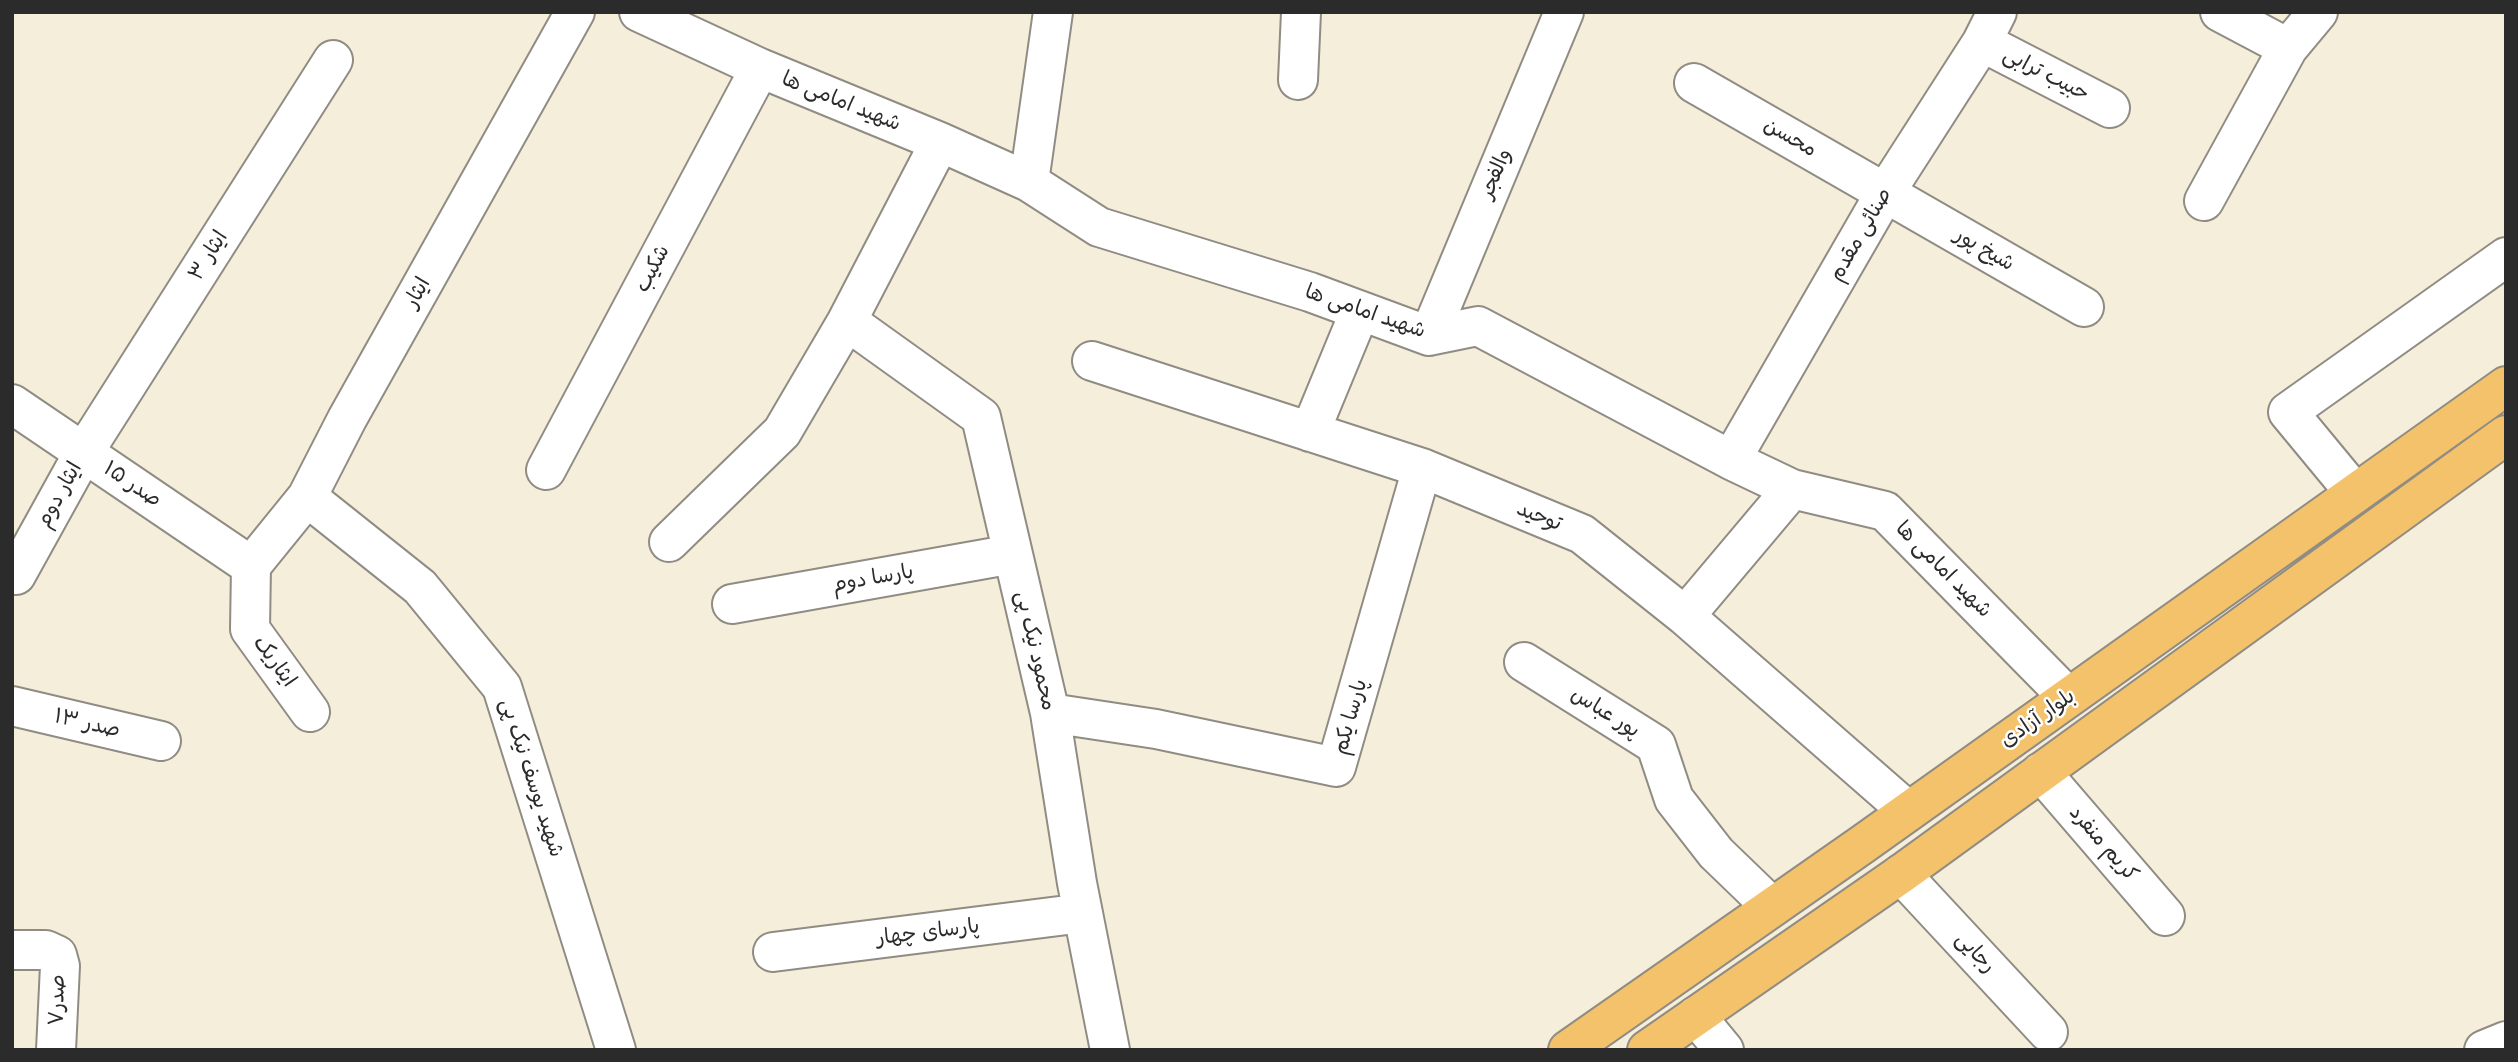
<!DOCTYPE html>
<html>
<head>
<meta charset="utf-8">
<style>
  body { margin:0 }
  #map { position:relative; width:2518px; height:1062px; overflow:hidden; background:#f5eedb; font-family:"Balsamiq Sans",sans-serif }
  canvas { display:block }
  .frame { position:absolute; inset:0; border:14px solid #2b2b2b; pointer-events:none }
</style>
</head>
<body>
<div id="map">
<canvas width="2518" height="1062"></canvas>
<div class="frame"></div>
</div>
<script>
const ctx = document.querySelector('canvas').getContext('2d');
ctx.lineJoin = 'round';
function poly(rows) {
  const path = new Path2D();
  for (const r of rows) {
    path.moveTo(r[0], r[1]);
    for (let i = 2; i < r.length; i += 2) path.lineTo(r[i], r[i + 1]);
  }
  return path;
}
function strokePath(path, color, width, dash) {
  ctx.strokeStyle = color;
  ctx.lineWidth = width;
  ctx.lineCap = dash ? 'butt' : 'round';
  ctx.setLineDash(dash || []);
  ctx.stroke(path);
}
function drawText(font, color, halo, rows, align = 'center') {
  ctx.font = font + ' "Balsamiq Sans","Playpen Sans Arabic",sans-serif';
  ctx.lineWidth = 5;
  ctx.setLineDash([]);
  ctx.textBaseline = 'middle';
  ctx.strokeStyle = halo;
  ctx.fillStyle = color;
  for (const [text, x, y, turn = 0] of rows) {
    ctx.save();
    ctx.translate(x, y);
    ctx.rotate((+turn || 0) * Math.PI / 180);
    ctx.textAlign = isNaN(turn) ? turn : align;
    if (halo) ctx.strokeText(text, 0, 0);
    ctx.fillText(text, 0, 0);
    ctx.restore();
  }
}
const minor = poly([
  [639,12,760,68,940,142,1029,182,1099,227,1310,292,1429,336,1478,326,1731,460,1792,489,1885,511,2068,697],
  [2220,12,2288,48],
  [1982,42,2110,108],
  [1298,80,1301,12],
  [1694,83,2084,307],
  [940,142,847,321,981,417,1050,713,1077,883,1110,1050],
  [1029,182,1053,12],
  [2204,201,2288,48,2318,12],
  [1429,336,1564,12],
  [1092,361,1422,468,1582,534,1685,616,1908,811],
  [12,404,251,566],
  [1310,432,1360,311],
  [1731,460,1885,193,1982,42,1997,12],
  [546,470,760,68],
  [2355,493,2288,412,2506,257],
  [307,497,420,587,502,687,616,1050],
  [669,542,782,432,847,321],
  [251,566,307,497,347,419,575,12],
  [251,566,250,629,310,712],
  [16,575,84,452,333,60],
  [732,604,1013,554],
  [1685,616,1792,489],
  [1524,662,1656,745,1674,799,1716,853,1772,907],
  [12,706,161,741],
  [1050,713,1156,729,1336,767,1422,468],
  [2041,772,2165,916],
  [1901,874,2048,1032],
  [12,950,46,950,57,955,60,966,56,1050],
  [773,952,1083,913],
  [1696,1016,1724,1050],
  [2484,1050,2506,1041]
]);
const major = poly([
  [1568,1050,1863,844,2506,386],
  [1647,1050,1901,874,2506,435]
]);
strokePath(minor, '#908c83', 42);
strokePath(major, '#908c83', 42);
strokePath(minor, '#fff', 38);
strokePath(major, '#f4c26a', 38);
drawText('21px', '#2b2b2b', '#fff', [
  ["حبیب ترابی",2046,75,27],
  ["شهید امامی ها",841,102,22],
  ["محسن",1790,138,30],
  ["والفجر",1496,174,-67],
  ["صنائی مقدم",1861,235,-60],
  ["شیخ پور",1984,250,30],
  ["ایثار ۳",209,256,-58],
  ["شکیب",653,269,-62],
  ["ایثار",418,293,-61],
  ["شهید امامی ها",1365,312,19],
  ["صدر ۱۵",132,485,34],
  ["ایثار دوم",60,495,-61],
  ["توحید",1539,517,22],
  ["شهید امامی ها",1943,570,45],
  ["پارسا دوم",873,579,-10],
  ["محمود نیک پی",1035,651,77],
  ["ایثاریک",274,662,54],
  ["پور عباس",1605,713,32],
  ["پارسا یکم",1351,717,-74],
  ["بلوار آزادی",2038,719,-35],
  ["صدر ۱۳",87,724,13],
  ["شهید یوسف نیک پی",531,778,72],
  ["کریم منفرد",2103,844,49],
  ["پارسای چهار",928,933,-7],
  ["رجایی",1975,953,47],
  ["صدر۷",58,1000,-88]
]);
</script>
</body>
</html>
